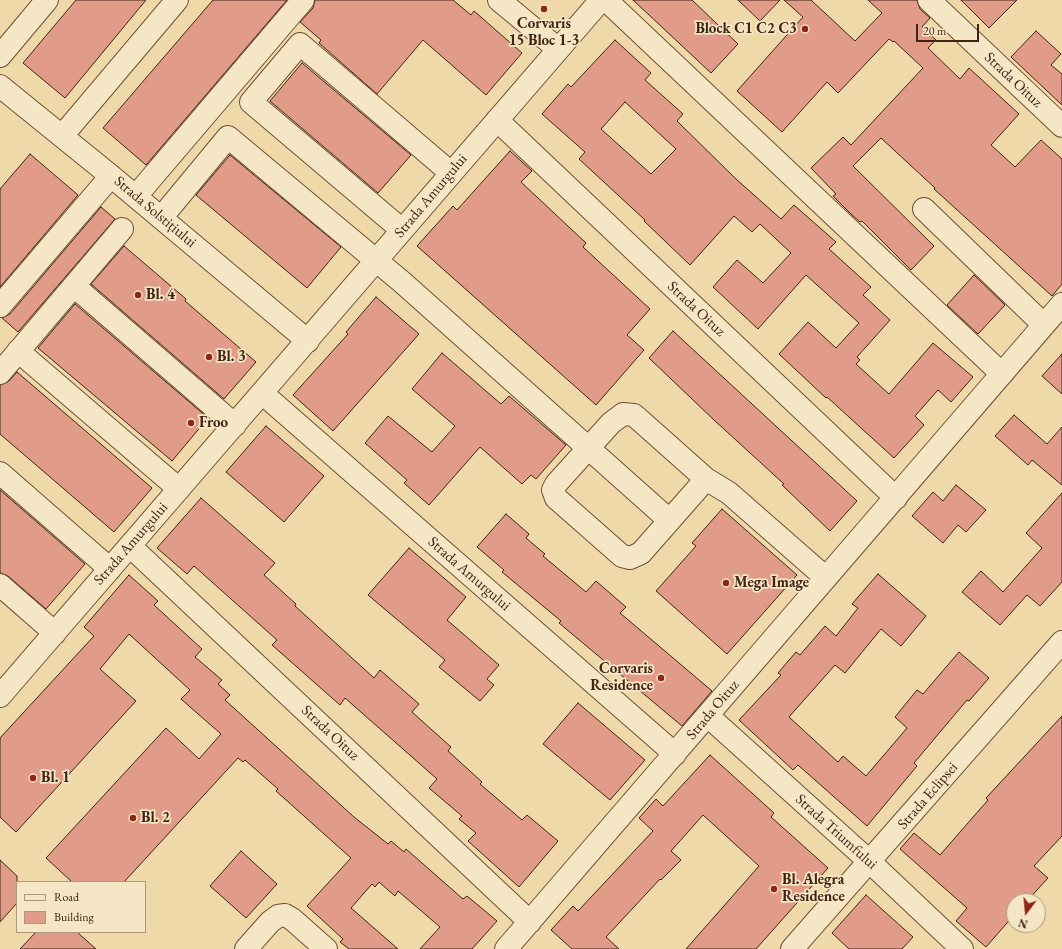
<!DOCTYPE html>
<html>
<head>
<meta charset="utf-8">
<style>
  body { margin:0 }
  #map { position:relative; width:1062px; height:949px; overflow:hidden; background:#f0d9a8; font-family:"EB Garamond",serif }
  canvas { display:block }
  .legend { position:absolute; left:16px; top:881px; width:130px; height:52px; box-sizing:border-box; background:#f5e6c6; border:1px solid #ad987e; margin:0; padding:5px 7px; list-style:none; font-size:12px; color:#412313 }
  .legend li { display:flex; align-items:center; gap:8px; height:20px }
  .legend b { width:20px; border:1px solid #ad987e }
  .north { position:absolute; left:1006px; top:893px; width:40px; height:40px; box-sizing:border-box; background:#f5e6c6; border:1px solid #ad987e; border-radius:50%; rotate:196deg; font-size:11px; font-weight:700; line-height:16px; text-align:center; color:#412313 }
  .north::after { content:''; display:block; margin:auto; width:14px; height:18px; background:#8f2418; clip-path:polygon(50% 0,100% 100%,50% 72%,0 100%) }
  .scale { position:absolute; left:916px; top:24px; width:63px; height:18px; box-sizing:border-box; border:2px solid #412313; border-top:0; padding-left:5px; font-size:12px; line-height:14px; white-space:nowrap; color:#412313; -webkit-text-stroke:3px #f5e6c6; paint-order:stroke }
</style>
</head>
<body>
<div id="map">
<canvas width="1062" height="949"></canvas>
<ul class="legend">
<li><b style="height:5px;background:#f5e6c6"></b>Road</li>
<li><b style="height:11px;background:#e19c89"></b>Building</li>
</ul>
<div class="north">N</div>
<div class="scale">20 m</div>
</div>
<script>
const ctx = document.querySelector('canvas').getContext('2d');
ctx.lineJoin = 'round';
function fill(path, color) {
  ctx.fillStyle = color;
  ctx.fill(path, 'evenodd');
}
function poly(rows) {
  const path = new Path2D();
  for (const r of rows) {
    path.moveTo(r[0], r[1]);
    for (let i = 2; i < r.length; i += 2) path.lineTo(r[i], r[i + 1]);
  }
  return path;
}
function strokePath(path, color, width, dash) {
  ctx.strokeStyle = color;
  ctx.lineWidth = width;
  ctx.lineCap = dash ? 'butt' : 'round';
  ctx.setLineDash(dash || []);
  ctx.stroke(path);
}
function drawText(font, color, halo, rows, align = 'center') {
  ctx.font = font + ' "EB Garamond",serif';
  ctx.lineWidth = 3.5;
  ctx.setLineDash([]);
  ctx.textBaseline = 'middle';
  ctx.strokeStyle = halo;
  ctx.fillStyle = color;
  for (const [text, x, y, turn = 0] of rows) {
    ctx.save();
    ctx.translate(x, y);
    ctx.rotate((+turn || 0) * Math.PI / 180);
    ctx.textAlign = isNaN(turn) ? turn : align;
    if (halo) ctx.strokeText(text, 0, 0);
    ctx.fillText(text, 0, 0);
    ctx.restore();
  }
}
const building = poly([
  [76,0,146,0,65,98,23,63,76,0],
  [213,0,287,0,146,165,103,128,213,0],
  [315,0,453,0,471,15,474,11,522,53,486,95,423,40,377,94,319,43,321,40,300,22,313,8,315,0],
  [633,0,692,0,738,44,711,73,633,0],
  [738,0,780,0,760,21,738,0],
  [784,0,811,0,855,41,882,13,868,0,917,0,920,9,930,18,922,27,936,40,928,48,960,79,969,68,1019,114,991,145,1015,167,1041,140,1062,159,1062,284,1052,296,934,189,935,188,881,138,853,166,934,246,911,270,862,221,860,222,851,214,833,196,836,194,811,168,843,137,851,145,923,68,894,41,893,42,889,39,838,93,827,82,782,132,737,91,803,17,784,0],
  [961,0,1017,0,989,28,961,0],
  [1036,31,1061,54,1051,65,1062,74,1062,105,1011,57,1036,31],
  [615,40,651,73,645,80,683,114,677,121,736,179,781,219,794,205,836,242,829,249,871,287,863,295,890,320,857,357,860,360,856,364,889,394,933,343,973,377,951,402,938,390,915,416,924,425,894,458,827,397,826,398,779,354,808,322,836,348,859,323,806,275,758,329,713,287,737,260,763,283,791,253,760,224,752,232,734,216,690,265,644,221,645,220,579,159,585,152,542,114,568,84,571,87,615,40],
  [625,102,676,149,651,174,601,129,625,102],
  [302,63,411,155,378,193,270,101,302,63],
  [510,151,532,171,521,182,586,243,583,247,650,309,627,335,644,350,596,405,417,246,453,206,457,210,510,151],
  [30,154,78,195,0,287,0,189,30,154],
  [230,155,341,247,307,288,196,195,230,155],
  [101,207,115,219,18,332,2,318,10,314,101,207],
  [124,246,186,299,185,301,256,362,224,399,91,284,124,246],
  [974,275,1005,305,978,334,947,305,974,275],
  [376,297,419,334,333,431,293,395,348,334,346,332,376,297],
  [75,304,208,418,172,461,38,348,75,304],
  [673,331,857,501,830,531,782,485,784,484,714,420,649,358,673,331],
  [442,353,501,404,509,396,566,445,536,479,531,475,522,484,480,447,429,505,404,483,407,480,365,443,388,416,432,452,455,426,412,389,442,353],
  [1062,354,1062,394,1042,376,1062,354],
  [17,372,152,488,114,532,0,434,0,385,9,381,17,372],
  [1014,415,1047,444,1062,427,1062,485,1032,460,1028,465,995,436,1014,415],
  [266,426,324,476,284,522,226,472,266,426],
  [956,485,986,510,966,532,958,525,943,543,912,516,933,492,943,501,956,485],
  [0,490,85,564,46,609,8,576,0,573,0,490],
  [1062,493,1062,582,1040,606,1027,595,1000,625,962,592,981,571,1003,592,1042,548,1026,533,1062,493],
  [201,498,275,563,264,575,296,604,295,606,374,678,380,670,419,704,412,712,451,747,448,751,482,782,480,784,522,820,527,815,558,841,519,887,468,841,476,833,459,819,462,816,429,788,437,779,345,698,340,705,272,645,277,640,194,566,187,574,157,548,201,498],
  [722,509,797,575,727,654,656,591,696,546,692,543,722,509],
  [506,514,529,534,526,538,545,554,543,556,586,592,596,581,626,607,620,613,712,691,682,726,559,623,561,621,502,572,504,570,477,547,506,514],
  [409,548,466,597,447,620,499,665,487,679,494,685,480,701,439,667,445,660,368,595,409,548],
  [878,574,926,616,901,646,881,629,845,673,835,665,789,717,838,762,843,756,866,776,907,728,895,717,917,690,923,694,959,652,989,678,969,701,967,700,914,763,917,766,867,826,798,765,793,770,739,720,781,675,778,673,796,652,800,655,825,626,836,636,858,608,852,604,878,574],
  [129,575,158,601,154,605,202,649,195,657,222,680,218,684,230,695,225,700,354,817,388,844,391,841,404,852,406,849,463,899,467,896,497,921,472,949,420,949,440,927,398,891,395,896,379,882,375,887,372,884,351,908,398,949,349,949,340,942,343,939,307,906,351,858,276,791,278,789,245,760,243,762,238,758,124,882,72,882,46,858,166,728,199,759,221,734,181,699,190,690,129,634,100,669,136,701,16,832,0,817,0,738,94,636,84,627,129,575],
  [578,703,645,760,610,800,543,744,578,703],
  [1062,716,1062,836,1034,866,1048,878,1027,901,1014,901,1014,915,986,947,956,921,967,908,900,849,914,833,940,855,988,800,986,798,1062,716],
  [710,755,774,813,771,817,828,868,756,949,686,949,759,866,703,815,671,851,681,860,661,880,660,879,606,937,619,949,572,949,551,930,573,906,578,911,653,831,639,818,656,799,663,806,710,755],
  [241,851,277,884,246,918,210,886,241,851],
  [0,860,17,876,17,903,0,922,0,860],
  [866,895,913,937,902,949,849,949,832,933,866,895],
  [36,932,77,932,96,949,20,949,36,932]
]);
fill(building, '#e19c89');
strokePath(building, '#412313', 1);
const minor = poly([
  [499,0,558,49],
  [606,0,1002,374],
  [929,0,1062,126],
  [0,56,47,0],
  [0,86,111,176,308,341],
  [497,120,896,498],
  [62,136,177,0],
  [136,196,303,0],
  [924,209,1044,325],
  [161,218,228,137,402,282,669,520],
  [402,230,251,102,300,44,451,173],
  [74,286,235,425],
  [0,306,111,176],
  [18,351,179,489],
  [0,373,122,229],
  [262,393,675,754],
  [623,414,634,415,706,479,641,553,630,558,622,556,556,498,553,490,556,484,611,423,623,414],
  [0,473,110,569],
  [706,479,729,493,826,578],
  [130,546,530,922],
  [0,585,55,633],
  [0,696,601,0],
  [708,716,870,862,962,949],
  [246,949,270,922,278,916,285,915,292,919,326,949],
  [506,949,1062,304],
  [792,949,1062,642]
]);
strokePath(minor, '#6d5038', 24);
strokePath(minor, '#f5e6c6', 22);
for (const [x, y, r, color] of [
  [544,9,4,"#8f2418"],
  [805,29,4,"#8f2418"],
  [138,295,4,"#8f2418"],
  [209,357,4,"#8f2418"],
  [191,423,4,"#8f2418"],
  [726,583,4,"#8f2418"],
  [661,678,4,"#8f2418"],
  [33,778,4,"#8f2418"],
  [133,818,4,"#8f2418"],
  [774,889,4,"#8f2418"]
]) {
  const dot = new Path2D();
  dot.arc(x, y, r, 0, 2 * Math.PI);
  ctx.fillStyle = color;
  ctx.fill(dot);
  strokePath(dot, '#f5e6c6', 1.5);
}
drawText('bold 15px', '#412313', '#f5e6c6', [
  ["Corvaris",544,24,"center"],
  ["15 Bloc 1-3",544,41,"center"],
  ["Block C1 C2 C3",797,29,"right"],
  ["Bl. 4",146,295],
  ["Bl. 3",217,357],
  ["Froo",199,423],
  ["Mega Image",734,583],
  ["Corvaris",653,669,"right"],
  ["Residence",653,686,"right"],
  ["Bl. 1",41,778],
  ["Bl. 2",141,818],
  ["Bl. Alegra",782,880],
  ["Residence",782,897]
], 'left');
drawText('15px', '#412313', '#f5e6c6', [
  ["Strada Oituz",1013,80,43],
  ["Strada Amurgului",431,196,-50],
  ["Strada Solstițiului",155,212,40],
  ["Strada Oituz",696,309,43],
  ["Strada Amurgului",131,544,-49],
  ["Strada Amurgului",469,574,41],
  ["Strada Oituz",713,710,-50],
  ["Strada Oituz",330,733,43],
  ["Strada Eclipsei",928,796,-49],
  ["Strada Triumfului",836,832,42]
]);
</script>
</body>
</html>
